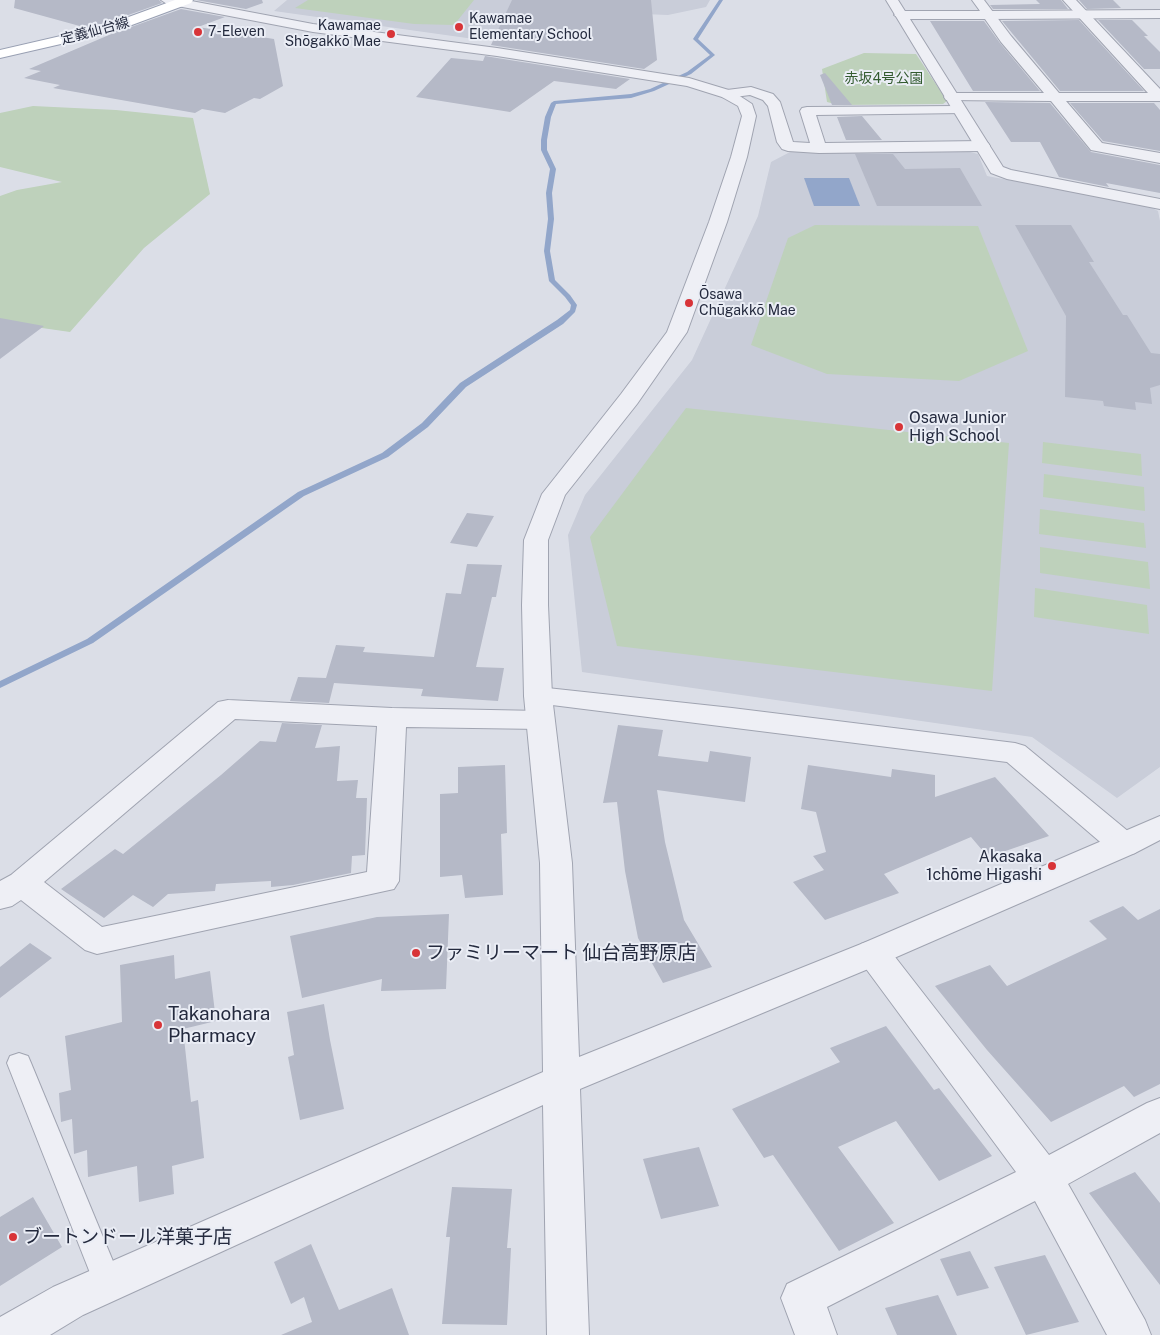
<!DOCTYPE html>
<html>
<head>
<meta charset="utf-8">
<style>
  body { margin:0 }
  canvas { display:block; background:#dbdee7 }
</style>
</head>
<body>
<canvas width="1160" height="1335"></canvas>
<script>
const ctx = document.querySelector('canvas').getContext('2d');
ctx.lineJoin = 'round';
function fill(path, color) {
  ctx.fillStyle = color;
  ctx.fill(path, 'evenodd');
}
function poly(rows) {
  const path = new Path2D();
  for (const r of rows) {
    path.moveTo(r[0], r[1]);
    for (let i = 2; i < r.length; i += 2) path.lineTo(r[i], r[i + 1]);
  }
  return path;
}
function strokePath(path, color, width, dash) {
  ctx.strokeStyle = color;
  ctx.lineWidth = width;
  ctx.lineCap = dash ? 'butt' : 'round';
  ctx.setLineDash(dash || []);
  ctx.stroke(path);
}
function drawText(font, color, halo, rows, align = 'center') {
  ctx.font = font + ' "Public Sans","Noto Sans JP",sans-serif';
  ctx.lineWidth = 4;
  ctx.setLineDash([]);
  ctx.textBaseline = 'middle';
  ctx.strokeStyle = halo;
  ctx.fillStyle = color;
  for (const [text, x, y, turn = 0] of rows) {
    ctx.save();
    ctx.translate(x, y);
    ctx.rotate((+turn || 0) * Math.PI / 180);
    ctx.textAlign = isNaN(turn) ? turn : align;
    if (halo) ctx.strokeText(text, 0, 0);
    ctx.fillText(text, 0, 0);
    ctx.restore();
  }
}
fill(poly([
  [287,0,710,0,706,7,668,15,592,12,474,39,274,11],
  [962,150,978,154,987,176,1148,206,1158,211,1160,221,1160,767,1117,798,1032,737,582,672,568,535,585,495,692,360,758,216,771,162,790,152]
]), '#c9cdd9');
fill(poly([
  [308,0,474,0,454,25,414,24,295,8],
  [864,53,916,54,947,101,943,104,839,105,827,102,822,69],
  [33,106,116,110,193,118,210,194,144,248,70,332,0,322,0,196,17,190,62,182,0,167,0,113],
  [815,225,978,226,1028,351,959,381,827,374,751,345,788,238],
  [686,408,1009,443,992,691,617,646,590,537],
  [1043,442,1141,454,1142,476,1042,463],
  [1044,474,1144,487,1145,511,1043,497],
  [1040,509,1144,523,1146,548,1039,534],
  [1040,547,1148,562,1150,589,1040,573],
  [1035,588,1147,605,1149,634,1034,617]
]), '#bed1bb');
fill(poly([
  [804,178,849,178,860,206,814,206]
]), '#92a6ca');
fill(poly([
  [719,0,723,0,698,39,715,55,691,74,654,91,631,98,556,104,551,117,547,140,547,150,556,169,552,193,554,219,550,251,555,280,570,295,577,305,575,312,563,324,466,387,428,427,388,457,304,496,93,643,0,688,0,681,87,639,298,492,382,453,422,423,460,383,557,320,570,310,571,305,565,297,549,281,544,251,548,219,546,193,550,169,541,150,541,140,545,117,551,103,554,101,631,94,650,89,687,72,710,55,693,39,719,0]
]), '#92a6ca');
fill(poly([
  [15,0,159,0,162,3,103,24,87,28,14,8],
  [196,0,262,0,263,3,246,9],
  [512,0,651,0,657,60,644,69,491,45],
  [1036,0,1061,0,1068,9,993,9,990,5,1040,4],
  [1079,0,1113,0,1121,8,1087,9],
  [181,9,225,17,198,27,274,39,283,86,260,99,254,98,225,113,202,109,195,113,53,88,60,85,24,78,41,71,29,69,109,35],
  [1079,20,1144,91,1060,91,1002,21],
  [1098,20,1132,20,1148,36,1144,36,1160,52,1160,69,1144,69],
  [930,21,984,21,1000,43,1040,91,973,91],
  [485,56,497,58,630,79,616,89,554,81,510,112,416,97,451,58,483,61],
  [825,73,852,105,832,105,820,75],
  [985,102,1050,103,1091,152,1160,165,1160,193,1106,183,1109,187,1059,177,1040,142,1011,142],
  [1070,103,1154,103,1160,110,1160,151,1103,141],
  [862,116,882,140,846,140,837,117],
  [855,154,893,154,905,169,960,168,982,206,877,206],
  [1015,225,1071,225,1094,262,1089,262,1123,315,1127,315,1151,353,1160,354,1160,385,1150,388,1152,404,1135,402,1136,410,1104,406,1103,401,1065,397,1066,316],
  [0,318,44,326,0,359],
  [467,513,494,516,477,547,450,543],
  [467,564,502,565,496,597,492,597,476,667,504,668,498,701,421,696,423,689,334,683,329,703,290,701,298,677,326,678,336,645,365,647,363,652,434,657,446,593,461,594],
  [282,723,322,725,315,748,340,746,337,781,358,780,356,798,367,798,365,855,352,856,351,873,293,885,271,887,271,881,216,884,215,891,168,894,153,907,133,895,104,918,61,889,115,849,123,854,221,775,260,741,276,742],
  [618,725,663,730,658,756,708,762,710,751,751,757,745,802,657,790,665,842,684,920,712,967,663,983,638,938,625,871,617,802,603,803],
  [505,765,507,833,501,834,503,895,465,898,462,875,440,877,440,794,458,793,458,767],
  [808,765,891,777,892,769,935,775,935,797,995,777,1049,836,988,857,971,837,884,874,899,893,825,920,793,882,824,870,813,856,826,852,816,812,801,809],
  [1123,906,1138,920,1160,909,1160,1084,1134,1097,1124,1086,1051,1122,987,1050,935,986,990,965,1007,986,1107,939,1089,921],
  [449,914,446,989,381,991,382,979,302,998,290,936,377,917],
  [30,943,52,958,0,998,0,967],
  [174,955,175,979,210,971,216,1021,183,1029,191,1102,198,1100,204,1158,172,1166,174,1194,139,1202,137,1166,88,1177,87,1150,74,1154,72,1119,61,1122,59,1093,71,1090,65,1036,122,1022,120,965],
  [324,1004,330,1040,344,1109,300,1120,288,1057,294,1055,287,1012],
  [886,1026,934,1090,939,1088,992,1156,939,1181,896,1121,838,1147,894,1223,839,1251,773,1155,764,1158,732,1109,840,1062,830,1048],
  [699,1147,719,1206,661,1219,643,1159],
  [1135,1172,1160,1203,1160,1285,1089,1193],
  [452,1187,512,1189,507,1248,511,1248,507,1325,442,1324,450,1237,446,1237],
  [33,1197,62,1247,0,1286,0,1217],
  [311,1244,339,1310,392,1288,409,1335,281,1335,312,1322,304,1297,291,1304,274,1262],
  [970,1251,989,1288,957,1296,940,1259],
  [1045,1255,1079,1322,1026,1335,994,1267],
  [938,1295,957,1335,897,1335,885,1308]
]), '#b5b9c7');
const service = poly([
  [19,1053,28,1056,31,1063,122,1283,118,1293,108,1296,98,1293,94,1283,7,1063,10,1056,19,1053]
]);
const pedestrian = poly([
  [1160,10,1160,18,988,19,982,15,988,11,1160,10]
]);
const minor = poly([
  [972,0,984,0,1011,36,1059,93,1148,93,1063,0,1076,0,1160,89,1160,101,1066,101,1102,143,1160,153,1160,163,1091,150,1051,101,946,100,944,97,946,94,951,93,1044,93,1001,42,985,19,900,19,894,15,900,11,980,11,972,0],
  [751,87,773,94,780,102,793,142,810,143,800,111,802,108,807,107,959,106,964,107,966,110,964,113,816,115,825,143,982,141,988,143,990,146,988,149,982,151,819,153,788,151,782,149,777,142,768,106,763,100,750,95,727,98,722,97,720,94,722,91,727,90,751,87],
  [538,687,732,708,1015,743,1025,746,1135,837,1140,845,1135,853,1124,856,1113,853,1007,762,528,702,524,696,528,690,538,687],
  [228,700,392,708,540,711,550,713,554,720,550,727,540,729,406,727,399,881,394,889,97,954,85,950,21,900,12,906,0,909,0,881,11,875,218,702,228,700],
  [235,719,377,726,367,872,102,927,44,882,235,719],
  [873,940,885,944,1049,1155,1147,1103,1160,1098,1160,1133,1068,1184,1145,1320,1151,1335,1107,1335,1035,1201,827,1307,837,1335,795,1335,781,1298,787,1284,1016,1172,861,962,856,953,861,944,873,940]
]);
const tertiary = poly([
  [161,0,186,0,313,24,497,48,689,78,732,91,752,104,756,116,747,157,727,222,687,332,637,404,565,495,548,540,548,605,552,696,572,863,579,1057,861,944,1160,816,1160,840,1135,853,885,962,580,1089,589,1335,547,1335,543,1105,83,1315,50,1335,0,1335,0,1317,53,1287,543,1072,540,863,524,696,522,605,524,540,542,494,621,394,667,332,709,222,731,157,742,116,738,106,722,97,687,86,497,56,313,32,167,4,161,0],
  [886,0,898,0,1003,167,1011,170,1160,199,1160,209,1007,179,991,173,886,0]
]);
const primary = poly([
  [175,0,193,0,191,3,113,32,0,58,0,50,104,26,175,0]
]);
strokePath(service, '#a0a4b1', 2);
strokePath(pedestrian, '#a0a4b1', 2);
strokePath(minor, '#a0a4b1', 2);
strokePath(tertiary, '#a0a4b1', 2);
strokePath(primary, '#99a0b3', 2);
fill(service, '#eeeff5');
fill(pedestrian, '#eeeff5');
fill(minor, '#eeeff5');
fill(tertiary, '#eeeff5');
fill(primary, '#fff');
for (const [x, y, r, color] of [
  [459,27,5,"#d83438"],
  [198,32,5,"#d83438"],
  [391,34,5,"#d83438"],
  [689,303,5,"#d83438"],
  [899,427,5,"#d83438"],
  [1052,866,5,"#d83438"],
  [416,953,5,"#d83438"],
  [158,1025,5,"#d83438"],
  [13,1237,5,"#d83438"]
]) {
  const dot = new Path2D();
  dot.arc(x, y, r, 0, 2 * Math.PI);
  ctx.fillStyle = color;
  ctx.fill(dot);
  strokePath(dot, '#eaedf5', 2);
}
drawText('14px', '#242a3e', '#eaedf5', [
  ["Kawamae",469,19],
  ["Elementary School",469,35],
  ["Kawamae",381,26,"right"],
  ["Shōgakkō Mae",381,42,"right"],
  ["7-Eleven",208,32],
  ["Ōsawa",699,295],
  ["Chūgakkō Mae",699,311]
], 'left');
drawText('14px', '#242a3e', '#eaedf5', [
  ["定義仙台線",95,31,-15]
]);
drawText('14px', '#335b30', '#eaedf5', [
  ["赤坂4号公園",884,79]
]);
drawText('16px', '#242a3e', '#eaedf5', [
  ["Osawa Junior",909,418],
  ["High School",909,436],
  ["Akasaka",1042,857,"right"],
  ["1chōme Higashi",1042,875,"right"]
], 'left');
drawText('19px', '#242a3e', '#eaedf5', [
  ["ファミリーマート 仙台高野原店",426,953],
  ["Takanohara",168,1014],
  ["Pharmacy",168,1036],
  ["ブートンドール洋菓子店",23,1237]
], 'left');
</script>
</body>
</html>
